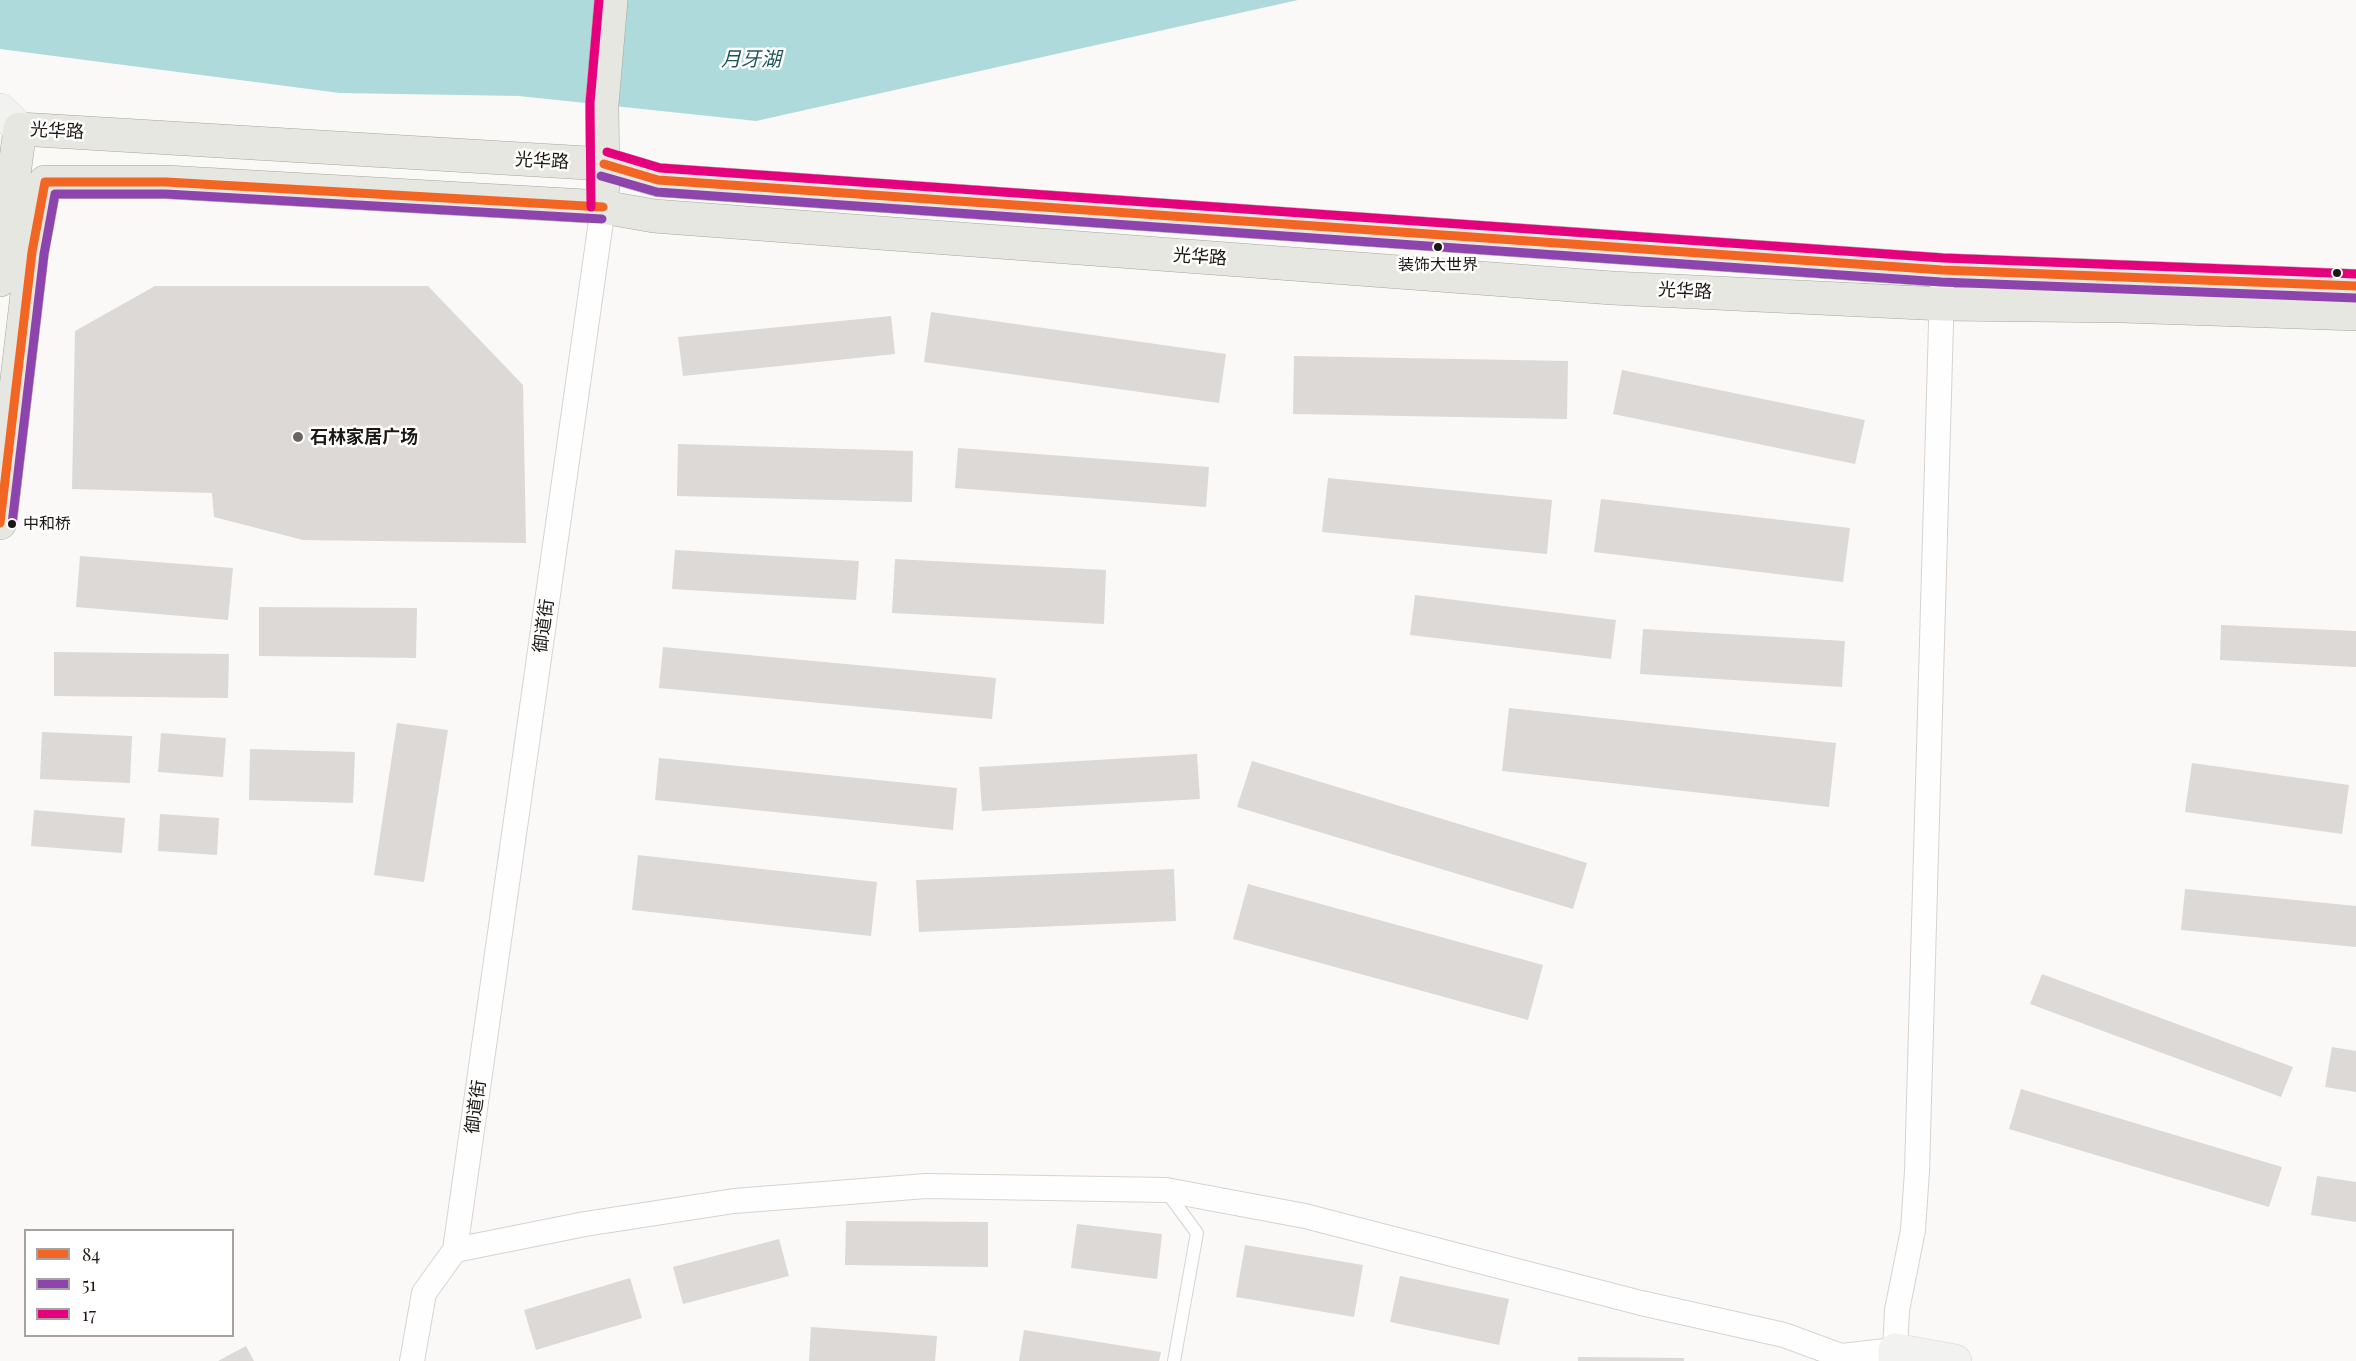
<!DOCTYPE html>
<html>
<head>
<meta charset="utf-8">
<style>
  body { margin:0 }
  #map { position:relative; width:2356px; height:1361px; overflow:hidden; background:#fbf9f8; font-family:"Playfair Display",serif }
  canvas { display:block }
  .legend { position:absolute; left:24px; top:1229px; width:210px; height:108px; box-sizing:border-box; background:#fff; border:2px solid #a5a2a1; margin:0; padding:8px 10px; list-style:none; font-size:18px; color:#1d1713 }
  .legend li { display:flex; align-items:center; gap:12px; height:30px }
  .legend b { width:30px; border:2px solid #a5a2a1 }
</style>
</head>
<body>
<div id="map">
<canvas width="2356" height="1361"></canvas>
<ul class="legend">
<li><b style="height:8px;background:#f26522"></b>84</li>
<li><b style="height:8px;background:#8e44ad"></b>51</li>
<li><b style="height:8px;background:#e5007d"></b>17</li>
</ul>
</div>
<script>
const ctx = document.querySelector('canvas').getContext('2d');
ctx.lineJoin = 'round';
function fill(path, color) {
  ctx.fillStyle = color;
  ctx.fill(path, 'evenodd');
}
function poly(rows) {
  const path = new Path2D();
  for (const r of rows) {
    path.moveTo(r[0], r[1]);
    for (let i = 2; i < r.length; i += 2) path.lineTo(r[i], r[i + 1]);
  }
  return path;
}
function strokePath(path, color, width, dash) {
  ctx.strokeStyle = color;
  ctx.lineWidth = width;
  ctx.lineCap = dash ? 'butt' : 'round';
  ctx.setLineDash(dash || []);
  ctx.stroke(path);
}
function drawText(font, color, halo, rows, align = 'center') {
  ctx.font = font + ' "Playfair Display","Noto Sans SC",serif';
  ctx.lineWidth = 5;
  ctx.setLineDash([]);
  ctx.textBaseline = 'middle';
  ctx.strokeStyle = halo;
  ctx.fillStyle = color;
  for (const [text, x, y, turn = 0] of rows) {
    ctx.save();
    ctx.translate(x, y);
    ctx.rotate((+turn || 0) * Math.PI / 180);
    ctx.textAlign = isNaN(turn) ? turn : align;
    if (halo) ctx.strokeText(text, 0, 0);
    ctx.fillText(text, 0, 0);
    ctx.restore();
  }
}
fill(poly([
  [0,0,1298,0,756,121,519,96,340,93,0,49]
]), '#afdadc');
fill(poly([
  [155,286,428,286,523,385,526,543,303,540,214,517,212,493,72,489,75,331],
  [931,312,1226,354,1219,403,924,362],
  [891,316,895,354,683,376,678,337],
  [1294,356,1568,361,1567,419,1293,414],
  [1622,370,1865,420,1855,464,1613,414],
  [678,444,913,451,912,502,677,496],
  [958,448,1209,467,1206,507,955,488],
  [1328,478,1552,500,1547,554,1322,532],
  [1601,499,1850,528,1843,582,1594,552],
  [675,550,859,561,856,600,672,589],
  [80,556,233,568,228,620,76,607],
  [895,559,1106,570,1104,624,892,613],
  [1415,595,1616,620,1611,659,1410,635],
  [259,607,417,608,416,658,259,656],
  [2221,625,2356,631,2356,667,2220,660],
  [1643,629,1845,641,1842,687,1640,674],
  [663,647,996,678,992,719,659,688],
  [54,652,229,654,228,698,54,696],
  [1509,708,1836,743,1829,807,1502,771],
  [397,723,448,730,424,882,374,875],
  [42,732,132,736,130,783,40,779],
  [161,733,226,738,223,777,158,772],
  [250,749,355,752,353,803,249,800],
  [1197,754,1200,799,982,811,979,767],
  [659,758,957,788,953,830,655,800],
  [1252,761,1587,863,1573,909,1237,807],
  [2192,763,2349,785,2342,834,2185,812],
  [34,810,125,818,122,853,31,846],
  [160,814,219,818,217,855,158,851],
  [638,855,877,882,871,936,632,910],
  [1174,869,1176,921,919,932,916,880],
  [1248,884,1543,965,1528,1020,1233,939],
  [2185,889,2356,906,2356,947,2181,930],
  [2042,974,2293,1067,2281,1097,2030,1004],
  [2332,1047,2356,1051,2356,1092,2325,1087],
  [2021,1089,2282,1167,2269,1207,2009,1129],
  [2317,1176,2356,1182,2356,1222,2311,1215],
  [846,1221,988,1222,988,1267,845,1265],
  [1077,1224,1162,1234,1157,1279,1071,1268],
  [779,1239,789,1276,683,1304,673,1267],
  [1245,1245,1363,1265,1354,1317,1236,1297],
  [1400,1276,1509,1299,1499,1345,1390,1322],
  [630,1278,642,1318,536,1350,524,1310],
  [811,1327,937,1336,935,1361,809,1361],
  [1024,1330,1161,1352,1159,1361,1019,1361],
  [246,1346,254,1361,218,1361],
  [1578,1357,1684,1358,1684,1361,1578,1361]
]), '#dcd9d6');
const lane = poly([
  [1166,1191,1197,1233,1174,1361]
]);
const street = poly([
  [455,1250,603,207],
  [412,1361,424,1293,455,1250,585,1224,734,1201,926,1186,1166,1190,1305,1216,1641,1303,1784,1335,1841,1356,1895,1350,1897,1310,1913,1230,1917,1171,1942,288]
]);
const secondary = poly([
  [0,110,20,129],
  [1895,1361,1895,1350,1955,1361]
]);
const primary = poly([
  [603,187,602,104,611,0],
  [0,280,20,129,604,164,658,180,1942,270,2356,286],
  [0,523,32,252,45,182,166,182,603,207,654,216,1612,288,1943,304,2123,306,2356,314]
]);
strokePath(lane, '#d7d3d0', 14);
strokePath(street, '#d7d3d0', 26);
strokePath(secondary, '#d7d3d0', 34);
strokePath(primary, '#a5a79d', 34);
strokePath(lane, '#fefefe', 12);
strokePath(street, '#fefefe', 24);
strokePath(secondary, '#f2f3f0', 33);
strokePath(primary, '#e6e7e1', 33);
strokePath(poly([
  [604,164,658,180,1942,270,2356,286],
  [0,523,32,252,45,182,166,182,603,207]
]), '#f26522', 9);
strokePath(poly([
  [601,176,657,192,1941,282,2356,298],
  [12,524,44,254,55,194,166,194,602,219]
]), '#8e44ad', 9);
strokePath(poly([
  [607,152,660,168,1943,258,2356,274],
  [591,207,590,103,599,0]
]), '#e5007d', 9);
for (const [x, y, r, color] of [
  [1438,247,5,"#1d1713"],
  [2337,273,5,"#1d1713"],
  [298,437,6,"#6b6663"],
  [12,524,5,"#1d1713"]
]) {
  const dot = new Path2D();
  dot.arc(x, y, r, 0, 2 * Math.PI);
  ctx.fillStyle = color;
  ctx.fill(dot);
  strokePath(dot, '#fff', 2);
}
drawText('16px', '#1d1713', '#fff', [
  ["装饰大世界",1438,265],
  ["中和桥",23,524,"left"]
]);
drawText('18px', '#1d1713', '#fff', [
  ["光华路",57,131,3],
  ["光华路",542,161,3],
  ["光华路",1200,257,4],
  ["光华路",1685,291,3],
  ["御道街",544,626,-82],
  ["御道街",476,1107,-82]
]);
drawText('bold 18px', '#1d1713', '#fff', [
  ["石林家居广场",310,437]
], 'left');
drawText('italic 20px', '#1e5558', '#fff', [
  ["月牙湖",751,60]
]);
</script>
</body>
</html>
